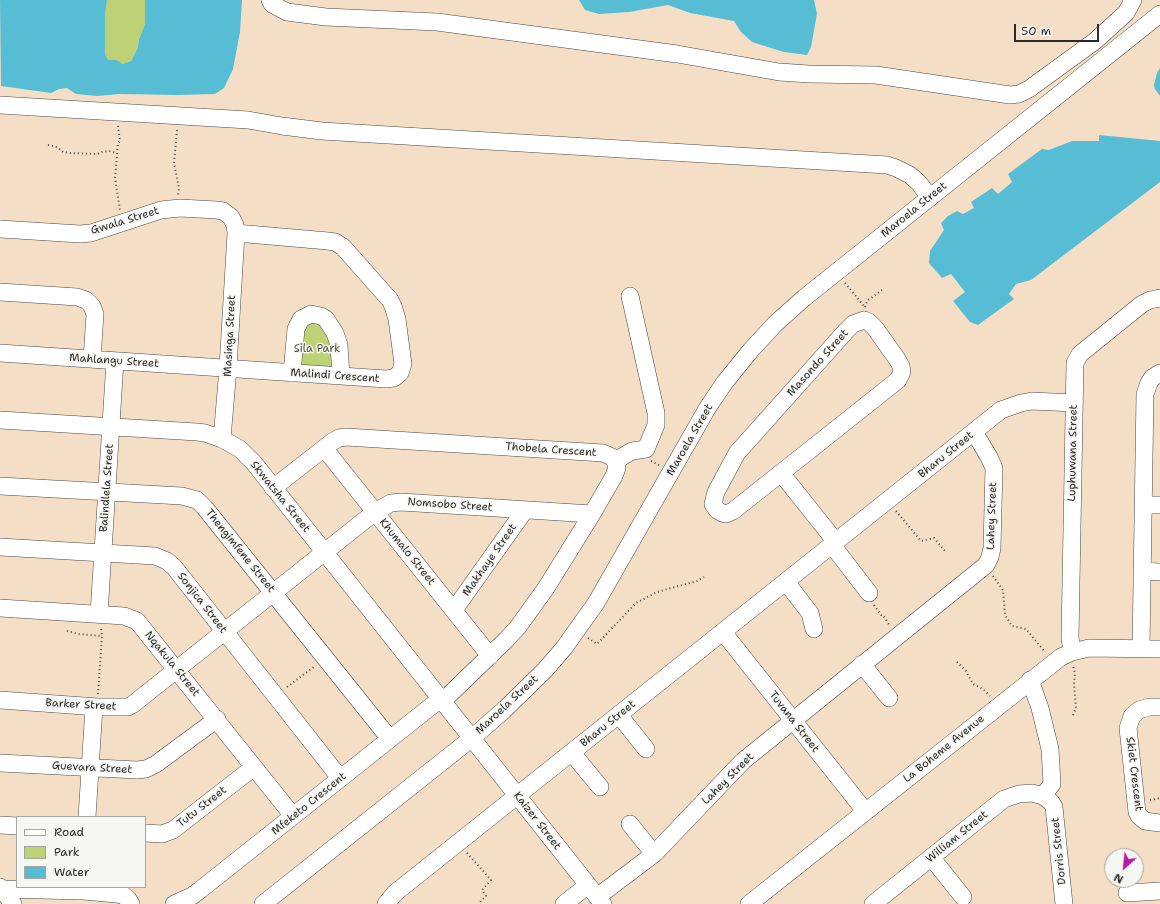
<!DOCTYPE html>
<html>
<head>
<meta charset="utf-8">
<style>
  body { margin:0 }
  #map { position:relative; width:1160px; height:904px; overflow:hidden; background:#f4dfc6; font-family:"Shantell Sans",sans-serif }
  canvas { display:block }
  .legend { position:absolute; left:16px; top:816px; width:130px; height:72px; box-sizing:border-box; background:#f6f6f2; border:1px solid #a5a5a2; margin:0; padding:5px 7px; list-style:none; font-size:12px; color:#2b2b2b }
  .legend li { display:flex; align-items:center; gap:8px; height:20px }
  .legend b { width:20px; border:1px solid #a5a5a2 }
  .north { position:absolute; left:1104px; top:848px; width:40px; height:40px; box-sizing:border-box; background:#f6f6f2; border:1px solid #a5a5a2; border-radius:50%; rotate:207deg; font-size:11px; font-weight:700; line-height:16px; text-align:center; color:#2b2b2b }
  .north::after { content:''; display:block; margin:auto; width:14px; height:18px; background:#b5179e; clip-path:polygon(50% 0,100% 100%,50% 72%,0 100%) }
  .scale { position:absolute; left:1014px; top:24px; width:85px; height:18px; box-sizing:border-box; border:2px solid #2b2b2b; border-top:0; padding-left:5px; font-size:12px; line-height:14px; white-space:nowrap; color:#2b2b2b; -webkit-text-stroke:3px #f6f6f2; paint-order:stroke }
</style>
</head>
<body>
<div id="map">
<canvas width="1160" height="904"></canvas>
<ul class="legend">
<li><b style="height:5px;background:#fff"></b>Road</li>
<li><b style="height:11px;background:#bed174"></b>Park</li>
<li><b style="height:11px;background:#57bdd4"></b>Water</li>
</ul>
<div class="north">N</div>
<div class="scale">50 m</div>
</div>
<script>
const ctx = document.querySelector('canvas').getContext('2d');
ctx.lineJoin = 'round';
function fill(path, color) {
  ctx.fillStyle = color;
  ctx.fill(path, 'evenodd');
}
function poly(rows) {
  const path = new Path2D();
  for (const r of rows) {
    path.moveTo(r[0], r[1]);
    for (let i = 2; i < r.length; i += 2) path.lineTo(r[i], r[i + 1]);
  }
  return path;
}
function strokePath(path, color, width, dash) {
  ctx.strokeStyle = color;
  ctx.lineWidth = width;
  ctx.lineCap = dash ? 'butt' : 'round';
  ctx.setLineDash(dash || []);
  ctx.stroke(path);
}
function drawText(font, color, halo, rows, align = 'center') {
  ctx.font = font + ' "Shantell Sans",sans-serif';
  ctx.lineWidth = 3;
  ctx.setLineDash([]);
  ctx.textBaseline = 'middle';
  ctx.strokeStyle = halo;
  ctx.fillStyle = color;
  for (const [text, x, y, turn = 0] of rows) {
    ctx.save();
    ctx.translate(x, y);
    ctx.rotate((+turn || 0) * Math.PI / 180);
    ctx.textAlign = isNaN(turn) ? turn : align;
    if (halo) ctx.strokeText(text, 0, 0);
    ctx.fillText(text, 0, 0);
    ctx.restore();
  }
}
fill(poly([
  [107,0,145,0,145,24,139,39,138,46,131,61,123,64,112,60,108,60,105,54,105,15],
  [310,319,329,330,333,368,301,368,301,328]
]), '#bed174');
fill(poly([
  [0,0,107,0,105,15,105,54,108,60,116,60,123,64,131,61,138,47,139,39,145,24,145,0,242,0,240,32,233,69,224,88,215,94,178,95,120,94,97,96,76,94,67,88,59,89,51,93,1,86],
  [579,0,814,0,817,14,811,47,807,55,784,52,752,42,741,32,734,21,690,13,668,5,629,12,599,14,585,10],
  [1160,68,1160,96,1155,89,1154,85,1157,73],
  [1099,135,1160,141,1160,182,1031,280,1016,284,1009,294,1014,299,978,325,970,322,953,301,965,292,951,274,942,278,929,263,930,251,944,230,941,223,948,216,957,211,963,214,974,208,971,202,992,188,998,194,1012,182,1008,174,1042,149,1049,150,1072,141,1099,141]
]), '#57bdd4');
const minor = poly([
  [270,0,272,4,287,12,326,17,437,22,677,54,779,72,809,74,876,75,1010,95,1019,94,1029,89,1095,41,1126,13,1133,0],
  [0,105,248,120,282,126,322,131,887,165,896,168,910,175,919,183,930,198],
  [0,229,80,234,91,233,161,210,180,208,217,210,223,211,231,217,235,225,236,233,228,368,222,439],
  [0,292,77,297,86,300,92,306,95,314,92,359],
  [864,320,869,322,875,328,897,359,901,366,902,372,898,380,733,511,726,514,722,513,717,510,713,504,716,492,737,453,846,331,853,324,864,320],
  [0,353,386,379,394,378,400,373,403,364,397,319,393,306,390,300,343,247,335,242,328,241,236,233],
  [292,373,296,329,301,319,311,314,321,316,326,319,335,333,339,345,341,376],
  [0,420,197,432,205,433,222,439,240,449,254,463,603,904],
  [324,448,490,656],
  [615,461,632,451,646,449,656,425,656,413,630,296],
  [781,473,836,542],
  [0,486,182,496,197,500,205,508,390,739],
  [1143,505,1160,505],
  [832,545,869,593],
  [0,547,155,556,167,561,174,567,340,778],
  [1142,571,1160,572],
  [786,582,810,613,814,629],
  [0,608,124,616,137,621,293,816],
  [454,610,525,510],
  [99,614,115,361],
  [723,632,865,811],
  [1141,648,1145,394,1149,383,1152,378,1160,373],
  [1072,652,1070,638,1075,363,1080,354,1142,304,1150,300,1160,298],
  [862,664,889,698],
  [1030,680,1040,708,1050,749,1052,784,1043,796],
  [0,700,98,707,128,707,132,705,375,512,391,503,401,502,592,514],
  [1160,707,1149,707,1139,710,1132,716,1128,728,1137,812,1139,816,1145,821,1160,823],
  [619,715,646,749],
  [572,753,600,787],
  [0,763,137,770,146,769,156,764,217,719],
  [87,817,94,707],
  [630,824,654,854],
  [0,825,17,826],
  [145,833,162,834,173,830,254,767],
  [931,857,963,897],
  [0,887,13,904],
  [1,889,83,891,117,894,123,895,128,899,131,904],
  [1127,893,1160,891],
  [597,897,654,854,743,761,986,565,990,557,992,548,994,468,989,457,974,432],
  [174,904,192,896,200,890,434,704,448,696,506,640,518,627,546,588,592,514,614,476,617,468,615,461,612,457,603,453,346,437,339,438,332,442,273,488],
  [263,904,472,738,504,710,545,670,564,648,596,603,708,407,725,382,751,350,775,324,804,298,1160,14],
  [386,904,395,893,1001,410,1021,403,1032,401,1074,403],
  [564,904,588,885],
  [749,904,1061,657,1072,652,1089,648,1160,649],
  [873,904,1004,799,1019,794,1032,793,1043,796,1051,802,1054,807,1064,904]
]);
strokePath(minor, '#494642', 18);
strokePath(poly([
  [118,126,120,141,118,143,115,178,120,210],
  [177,130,174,163,179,188,178,195],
  [48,145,57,147,63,152,70,153,97,154,102,152,109,151,117,153],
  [845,283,864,306],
  [865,307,867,301,882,290],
  [651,461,659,465],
  [896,511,921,541,934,538,945,551],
  [993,576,1003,590,1005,615,1012,626,1026,629,1045,652],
  [874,605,881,615,883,615,890,626],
  [67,631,78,634,102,636],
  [588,638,597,644,636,603,657,592,697,581,704,577],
  [957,662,966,671,973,684,983,689,990,696],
  [287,687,315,666],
  [98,694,102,636,101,628],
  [1073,715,1076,708,1074,684,1075,673,1073,666],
  [1150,800,1160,798],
  [467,853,491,880,482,890,486,896,479,903]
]), '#494642', 2, [1, 3]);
strokePath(minor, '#fff', 17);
drawText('11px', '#2b2b2b', '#f6f6f2', [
  ["Maroela Street",914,210,-39],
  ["Gwala Street",125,221,-17],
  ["Masinga Street",230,336,-87],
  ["Mahlangu Street",114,361,4],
  ["Masondo Street",818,363,-48],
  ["Malindi Crescent",335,376,4],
  ["Maroela Street",690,440,-60],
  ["Thobela Crescent",551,450,4],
  ["Luphuwana Street",1073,453,-89],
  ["Bharu Street",946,455,-39],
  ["Balindlela Street",107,488,-86],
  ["Skwatsha Street",280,497,51],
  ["Nomsobo Street",450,505,4],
  ["Lahey Street",992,516,-88],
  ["Thengimfene Street",240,551,51],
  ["Khumalo Street",407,552,51],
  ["Makhaye Street",490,560,-55],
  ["Sonjica Street",202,603,52],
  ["Nqakula Street",172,664,51],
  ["Barker Street",81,705,3],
  ["Maroela Street",507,705,-43],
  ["Tuvana Street",794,722,52],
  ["Bharu Street",608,724,-39],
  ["La Boheme Avenue",944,749,-39],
  ["Guevara Street",92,768,3],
  ["Skiet Crescent",1134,774,83],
  ["Lahey Street",728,779,-45],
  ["Mfeketo Crescent",309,804,-39],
  ["Tutu Street",202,807,-38],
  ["Kaizer Street",537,821,52],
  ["William Street",957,837,-39],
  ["Dorris Street",1059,851,-96]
]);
drawText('11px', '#50543d', '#f6f6f2', [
  ["Sila Park",317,349]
]);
</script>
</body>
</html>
